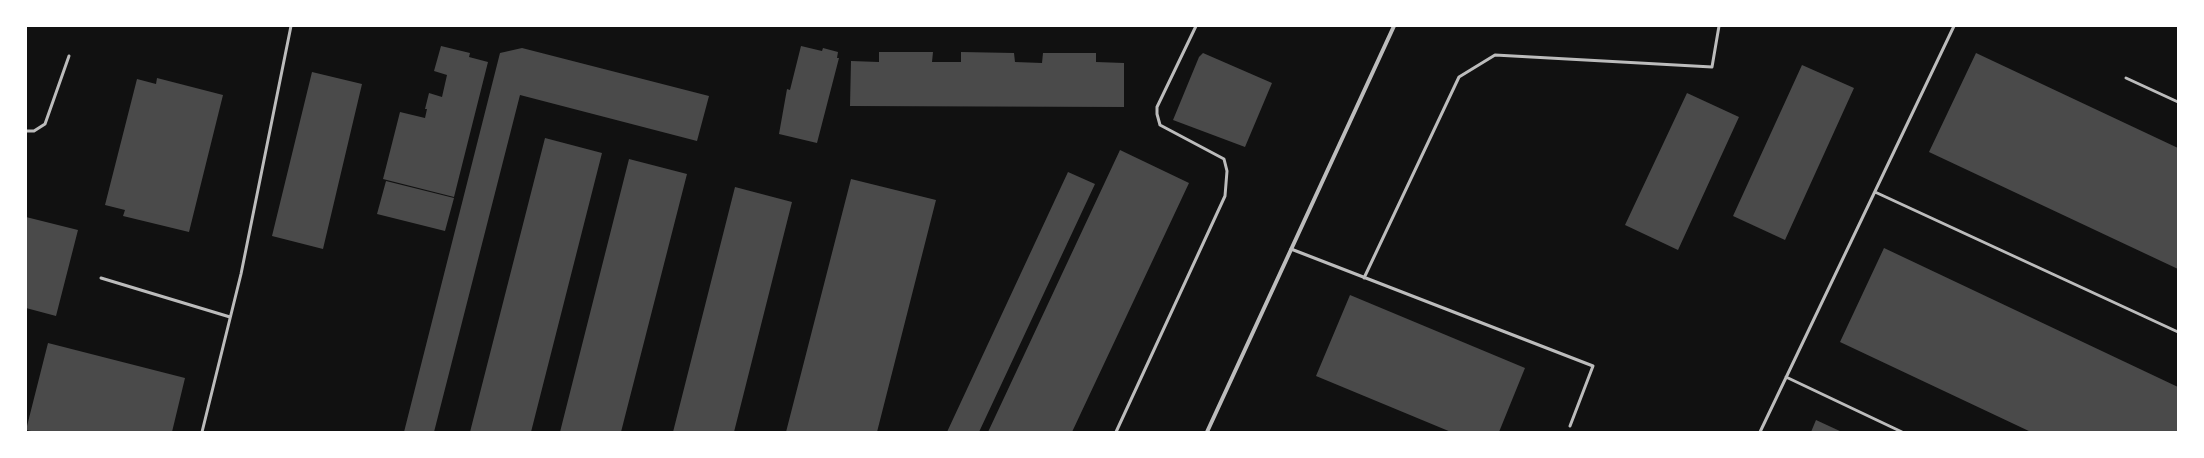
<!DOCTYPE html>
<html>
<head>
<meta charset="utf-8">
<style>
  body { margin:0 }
  #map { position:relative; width:2204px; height:458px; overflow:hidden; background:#111; font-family:"DM Sans",sans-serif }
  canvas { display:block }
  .frame { position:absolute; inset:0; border:27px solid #fff; pointer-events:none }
</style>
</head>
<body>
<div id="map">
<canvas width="2204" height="458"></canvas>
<div class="frame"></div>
</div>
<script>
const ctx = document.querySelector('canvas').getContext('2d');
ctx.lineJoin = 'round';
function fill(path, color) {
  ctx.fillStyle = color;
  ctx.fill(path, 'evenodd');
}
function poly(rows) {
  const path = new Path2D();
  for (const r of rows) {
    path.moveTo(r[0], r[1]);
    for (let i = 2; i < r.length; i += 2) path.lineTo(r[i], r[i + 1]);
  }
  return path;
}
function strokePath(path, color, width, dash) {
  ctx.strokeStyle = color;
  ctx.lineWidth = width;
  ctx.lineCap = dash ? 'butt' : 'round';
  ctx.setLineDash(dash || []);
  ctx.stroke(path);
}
fill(poly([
  [441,46,470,53,469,57,488,62,454,197,383,179,400,112,425,118,427,109,425,109,429,93,442,97,447,75,434,71],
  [801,46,822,51,823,48,838,52,837,58,839,58,817,143,779,134,787,89,790,90],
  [522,48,709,96,697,141,520,95,434,432,404,432,500,53],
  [879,52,933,52,932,62,961,62,961,52,1014,53,1015,62,1042,63,1043,53,1096,53,1096,62,1124,63,1124,107,850,106,851,61,879,62],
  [1203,53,1272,83,1245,147,1173,120,1199,57],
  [1976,53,2178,148,2178,269,1929,152],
  [1802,65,1854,88,1785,240,1733,216],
  [312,72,362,84,323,249,272,236],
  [157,78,223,95,189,232,123,216,125,210,105,205,137,79,156,84],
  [1687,93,1739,117,1678,250,1625,225],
  [545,138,602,153,531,432,470,432],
  [1120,150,1189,183,1072,432,988,432],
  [629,159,687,174,621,432,560,432],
  [1068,172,1095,184,979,432,947,432],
  [851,179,936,200,877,432,786,432],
  [386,181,454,198,445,231,377,214],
  [735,187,792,202,734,432,673,432],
  [26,217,78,230,56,316,26,308],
  [1884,248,2178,387,2178,432,2031,432,1840,342],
  [1350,295,1525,368,1499,432,1451,432,1316,376],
  [48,343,185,378,172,432,36,432,26,430],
  [1816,420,1842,432,1811,432]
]), '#4a4a4a');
strokePath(poly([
  [2126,78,2178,102],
  [26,131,34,131,45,124,69,56],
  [1875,192,2178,332],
  [1291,249,1593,366,1570,426],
  [101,278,230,317],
  [1364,278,1459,77,1495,55,1712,67,1719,26],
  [1786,377,1902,432],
  [202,432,241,274,291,26],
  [1116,432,1225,196,1227,171,1224,159,1160,125,1157,114,1157,107,1196,26],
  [1760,432,1954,26]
]), '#bcbcbc', 3);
strokePath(poly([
  [1207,432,1394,26]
]), '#bcbcbc', 4);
</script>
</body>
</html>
